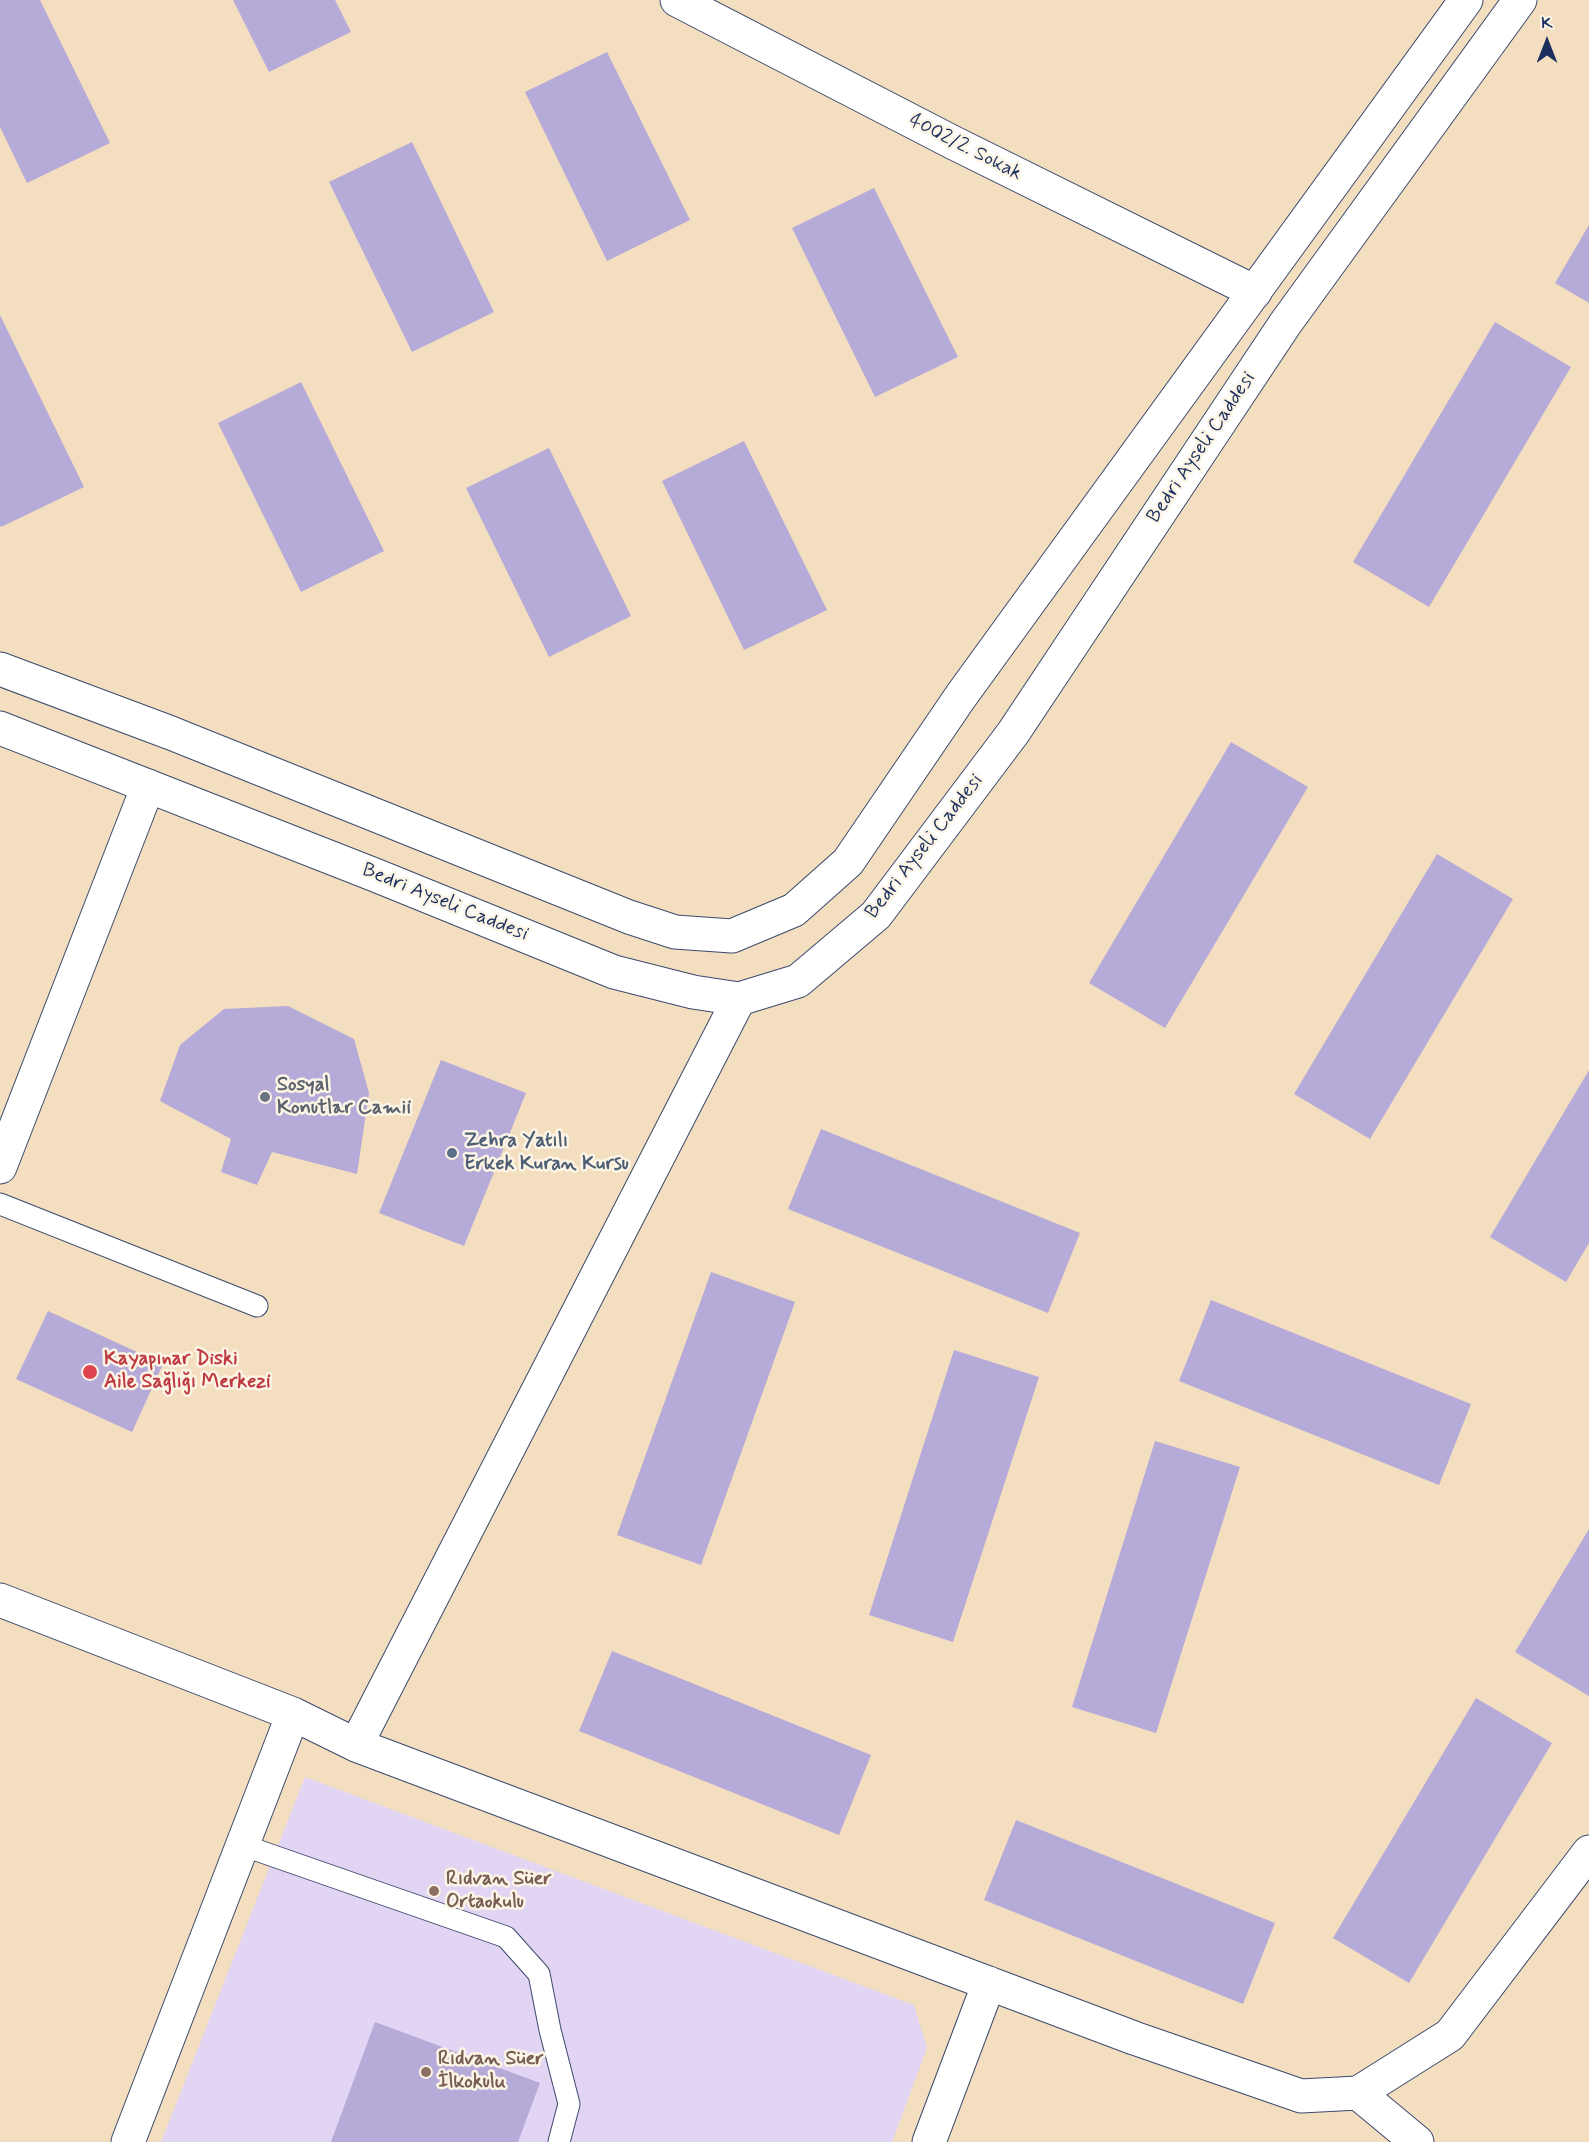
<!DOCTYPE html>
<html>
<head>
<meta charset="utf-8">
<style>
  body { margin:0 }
  #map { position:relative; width:1589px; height:2142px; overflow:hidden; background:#f3dec0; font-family:Mynerve,sans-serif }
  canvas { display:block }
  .north { position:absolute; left:1517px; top:12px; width:60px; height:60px; -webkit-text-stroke:4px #fcf5e5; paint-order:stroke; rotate:0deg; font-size:16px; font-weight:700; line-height:24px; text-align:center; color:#1b2f5e }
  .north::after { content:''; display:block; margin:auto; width:21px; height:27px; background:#1b2f5e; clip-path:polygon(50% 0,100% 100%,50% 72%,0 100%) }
</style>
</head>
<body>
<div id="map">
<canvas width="1589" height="2142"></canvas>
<div class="north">K</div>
</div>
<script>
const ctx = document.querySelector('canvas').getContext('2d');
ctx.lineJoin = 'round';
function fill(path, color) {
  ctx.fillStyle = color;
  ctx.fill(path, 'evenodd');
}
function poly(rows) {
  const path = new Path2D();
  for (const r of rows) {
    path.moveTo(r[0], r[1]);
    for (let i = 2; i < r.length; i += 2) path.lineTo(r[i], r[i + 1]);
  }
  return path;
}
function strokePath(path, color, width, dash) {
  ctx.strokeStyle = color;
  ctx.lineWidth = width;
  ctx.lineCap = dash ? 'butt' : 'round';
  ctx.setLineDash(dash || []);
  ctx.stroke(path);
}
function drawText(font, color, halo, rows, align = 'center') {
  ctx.font = font + ' Mynerve,sans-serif';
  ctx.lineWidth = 5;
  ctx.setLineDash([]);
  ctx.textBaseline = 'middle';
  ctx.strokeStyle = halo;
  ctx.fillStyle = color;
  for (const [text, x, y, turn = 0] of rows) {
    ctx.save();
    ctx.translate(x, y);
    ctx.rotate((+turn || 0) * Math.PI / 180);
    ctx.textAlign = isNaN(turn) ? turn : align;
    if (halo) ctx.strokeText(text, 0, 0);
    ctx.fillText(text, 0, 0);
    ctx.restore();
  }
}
fill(poly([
  [305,1777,914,2005,927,2048,892,2142,161,2142]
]), '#e2d4f3');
fill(poly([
  [0,0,40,0,110,143,27,183,0,127],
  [233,0,335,0,351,32,269,72],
  [607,52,690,220,607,261,525,92],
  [412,142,494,312,412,352,329,182],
  [874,188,958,357,875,397,792,228],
  [1589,225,1589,303,1555,283],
  [0,315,84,487,1,527,0,525],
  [1495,322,1571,367,1429,607,1353,562],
  [301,382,384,551,301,592,218,423],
  [744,441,827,610,744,650,662,481],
  [549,448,631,616,549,657,466,488],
  [1231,742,1308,787,1165,1028,1089,983],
  [1437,854,1513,899,1370,1139,1294,1094],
  [288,1006,354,1039,369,1093,357,1174,272,1152,257,1185,221,1172,231,1139,160,1101,180,1045,224,1009],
  [441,1060,526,1093,464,1246,379,1213],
  [1589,1070,1589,1243,1566,1282,1490,1237],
  [821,1129,1080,1233,1048,1313,788,1209],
  [711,1272,795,1302,701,1565,617,1535],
  [1211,1300,1471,1404,1439,1485,1179,1381],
  [48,1311,163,1364,132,1432,16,1379],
  [954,1350,1039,1377,953,1642,869,1615],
  [1155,1441,1240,1467,1156,1733,1072,1707],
  [1589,1529,1589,1696,1515,1652],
  [612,1651,871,1755,839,1835,579,1731],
  [1476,1698,1552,1743,1409,1983,1333,1938],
  [1016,1820,1275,1923,1243,2004,984,1900],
  [375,2022,540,2083,518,2142,331,2142]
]), '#b6aad9');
const service = poly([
  [0,1204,257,1306],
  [242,1845,506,1937,539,1974,550,2030,569,2104,559,2142]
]);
const minor = poly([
  [677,0,954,143,1255,292],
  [0,1167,148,786],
  [0,1600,293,1714,356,1745,1134,2038,1301,2096,1358,2093,1450,2035,1589,1852],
  [356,1745,739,999],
  [1358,2093,1417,2142],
  [128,2142,293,1714],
  [929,2142,989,1983]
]);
const secondary = poly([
  [0,669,171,733,629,917,675,932,732,936,794,910,848,862,961,696,1466,0],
  [0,728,375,875,614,972,693,992,739,999,798,981,876,915,1013,733,1285,324,1520,0]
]);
strokePath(service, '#3b496d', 23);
strokePath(minor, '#3b496d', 35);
strokePath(secondary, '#3b496d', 35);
strokePath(service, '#fff', 21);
strokePath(minor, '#fff', 33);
strokePath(secondary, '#fff', 33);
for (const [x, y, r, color] of [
  [265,1097,6,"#6b7280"],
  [452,1153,6,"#5c6f8a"],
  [90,1372,8,"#e0444e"],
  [434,1891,6,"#8d6e63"],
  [426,2072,6,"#8d6e63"]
]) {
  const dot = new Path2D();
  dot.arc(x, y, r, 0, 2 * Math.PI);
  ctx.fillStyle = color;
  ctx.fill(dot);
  strokePath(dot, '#fcf5e5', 2);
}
drawText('20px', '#1b2f5e', '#fcf5e5', [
  ["4002/2. Sokak",965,148,27],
  ["Bedri Ayseli Caddesi",1202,448,-56],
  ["Bedri Ayseli Caddesi",925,847,-52],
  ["Bedri Ayseli Caddesi",445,903,22]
]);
drawText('bold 20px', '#5b616d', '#fcf5e5', [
  ["Sosyal",277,1086],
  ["Konutlar Camii",277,1109]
], 'left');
drawText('bold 20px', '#4e5e75', '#fcf5e5', [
  ["Zehra Yatılı",464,1142],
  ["Erkek Kuran Kursu",464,1165]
], 'left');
drawText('bold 20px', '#be3a42', '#fcf5e5', [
  ["Kayapınar Diski",104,1360],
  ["Aile Sağlığı Merkezi",104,1383]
], 'left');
drawText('bold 20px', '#785e54', '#fcf5e5', [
  ["Rıdvan Süer",446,1880],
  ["Ortaokulu",446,1903],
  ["Rıdvan Süer",438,2060],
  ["İlkokulu",438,2083]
], 'left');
</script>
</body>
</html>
